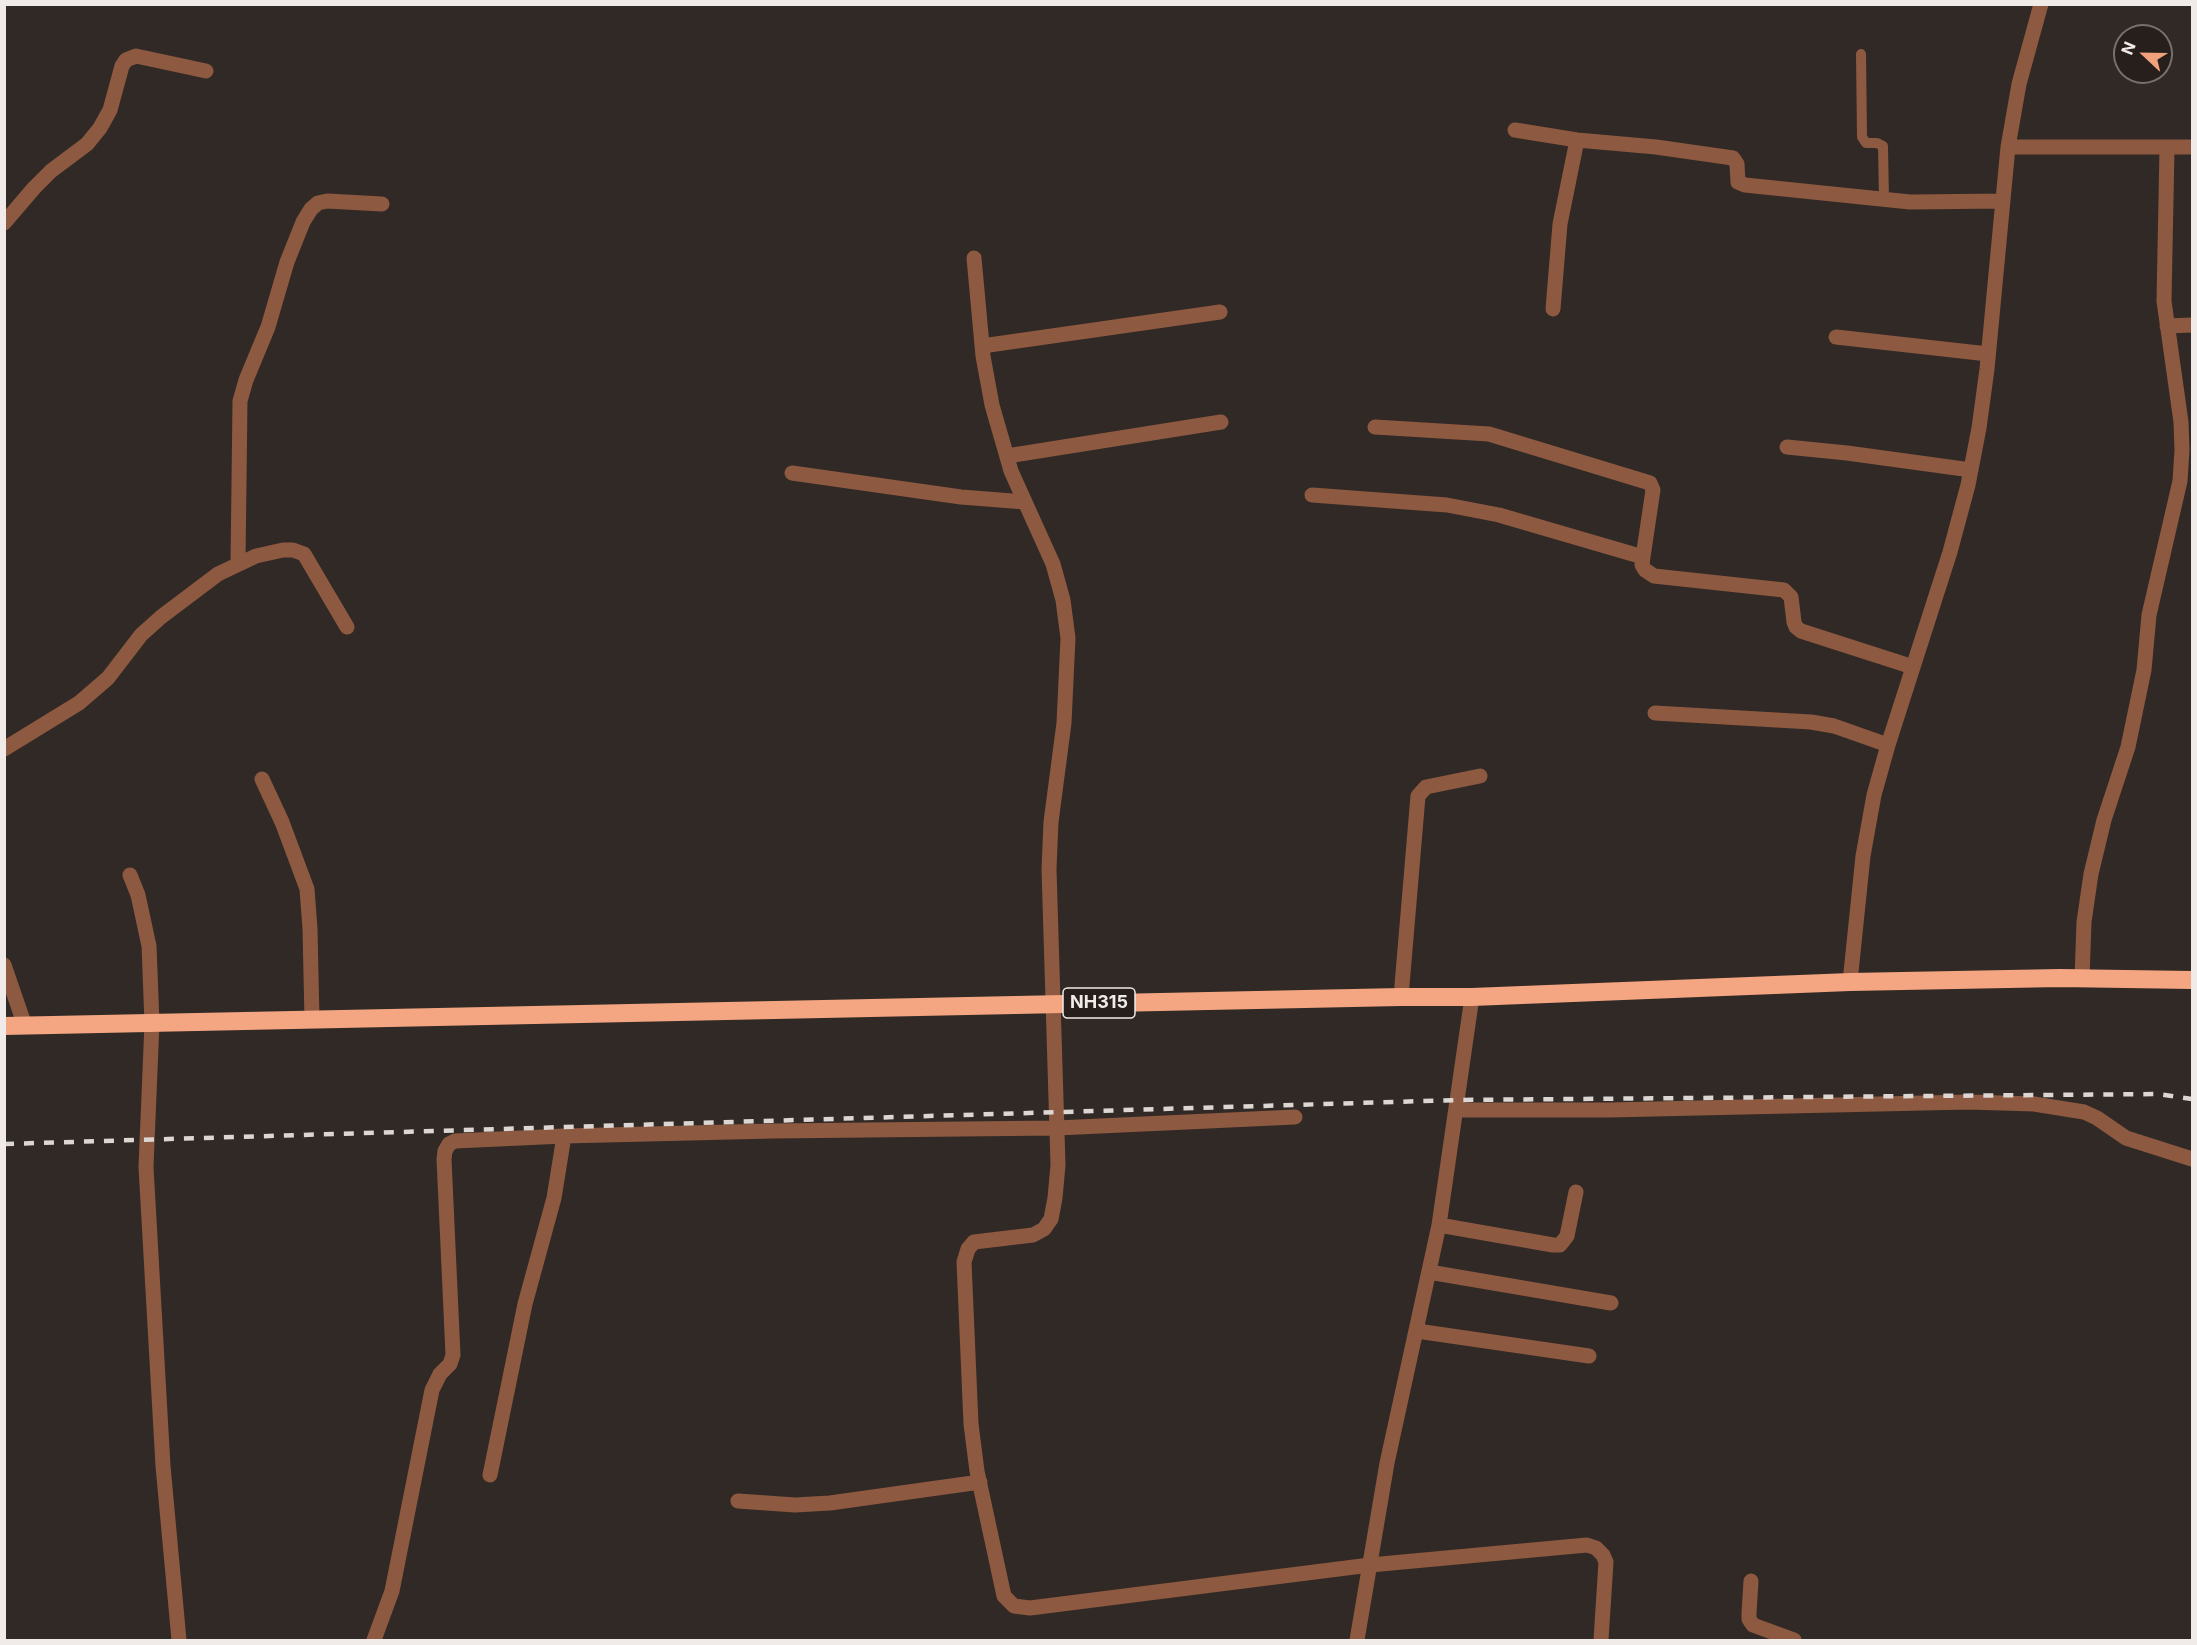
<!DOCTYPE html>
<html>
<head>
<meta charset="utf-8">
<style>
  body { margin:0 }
  #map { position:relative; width:2197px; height:1645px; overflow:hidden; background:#312925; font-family:Inter,sans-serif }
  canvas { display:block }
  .frame { position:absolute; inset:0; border:6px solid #f0ebe8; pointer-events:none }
  .north { position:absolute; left:2113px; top:24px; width:60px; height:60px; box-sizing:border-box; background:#271f1b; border:2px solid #77716d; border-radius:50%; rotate:292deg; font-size:16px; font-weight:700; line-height:24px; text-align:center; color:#f0ebe8 }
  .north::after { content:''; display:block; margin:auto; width:21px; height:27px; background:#f1a17b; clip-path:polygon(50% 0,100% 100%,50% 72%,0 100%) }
</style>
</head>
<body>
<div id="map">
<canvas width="2197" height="1645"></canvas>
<div class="frame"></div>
<div class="north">N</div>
</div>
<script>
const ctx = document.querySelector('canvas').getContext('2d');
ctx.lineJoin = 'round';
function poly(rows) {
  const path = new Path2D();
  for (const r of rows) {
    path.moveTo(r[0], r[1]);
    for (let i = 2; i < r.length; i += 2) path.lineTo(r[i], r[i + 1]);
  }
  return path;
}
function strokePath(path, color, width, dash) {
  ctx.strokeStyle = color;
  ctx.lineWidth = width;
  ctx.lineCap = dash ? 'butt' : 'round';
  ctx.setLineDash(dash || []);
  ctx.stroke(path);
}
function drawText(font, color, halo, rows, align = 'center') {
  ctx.font = font + ' Inter,sans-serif';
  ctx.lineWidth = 4.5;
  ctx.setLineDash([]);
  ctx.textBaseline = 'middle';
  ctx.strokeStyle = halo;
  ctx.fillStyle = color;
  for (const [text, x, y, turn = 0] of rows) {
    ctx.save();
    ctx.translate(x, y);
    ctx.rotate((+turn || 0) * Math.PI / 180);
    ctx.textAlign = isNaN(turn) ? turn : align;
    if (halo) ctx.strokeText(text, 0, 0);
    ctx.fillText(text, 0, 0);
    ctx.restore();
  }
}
strokePath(poly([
  [1861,54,1862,137,1866,143,1877,143,1883,146,1884,200]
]), '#8d5940', 10);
strokePath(poly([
  [1515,130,1577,140,1656,147,1733,158,1737,164,1738,182,1745,185,1910,202,2003,201],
  [2008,147,2192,147],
  [4,223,34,188,51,171,87,144,100,128,110,110,122,66,126,60,136,56,206,71],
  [974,258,983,356,992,405,1011,471,1053,564,1063,600,1068,638,1064,723,1051,822,1049,869,1058,1165,1055,1198,1051,1219,1044,1229,1033,1235,974,1242,968,1249,964,1262,971,1424,977,1471,1004,1596,1014,1606,1030,1608,1370,1565,1587,1545,1596,1548,1603,1555,1606,1562,1601,1640],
  [1553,309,1560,224,1577,140],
  [2167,326,2192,325],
  [1836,337,1988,354],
  [982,346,1220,312],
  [1375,427,1489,434,1650,483,1653,490,1643,557],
  [1787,447,1847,453,1971,470],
  [1007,456,1221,422],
  [792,473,961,497,1025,502],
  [1312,495,1447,505,1499,515,1643,557,1642,565,1645,570,1654,576,1784,590,1791,597,1794,622,1796,627,1801,631,1913,667],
  [238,563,240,401,246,380,268,327,287,262,303,222,311,209,318,203,327,201,382,204],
  [1655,713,1811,722,1834,726,1888,745],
  [4,749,79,703,108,678,141,635,161,617,218,574,256,556,283,550,293,550,304,554,347,627],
  [262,779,282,822,307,889,310,929,312,1020],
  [130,875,138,895,149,946,152,1023,146,1167,163,1466,179,1640],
  [4,965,25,1026],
  [2082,979,2084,922,2091,874,2104,820,2128,747,2144,670,2149,615,2180,481,2182,450,2181,422,2164,301,2167,149],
  [1850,982,1863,856,1874,795,1888,745,1950,552,1968,485,1979,428,1987,369,2008,147,2019,84,2041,4],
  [1401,997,1418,796,1426,787,1480,776],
  [1456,1110,1609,1110,1969,1102,2034,1104,2084,1112,2097,1118,2126,1138,2192,1159],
  [1439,1225,1553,1245,1560,1245,1567,1236,1576,1192],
  [1429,1272,1611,1303],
  [1417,1331,1589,1356],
  [490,1475,525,1304,554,1198,564,1136],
  [738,1501,795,1505,830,1503,980,1482],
  [1751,1581,1749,1613,1749,1619,1753,1625,1794,1640],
  [374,1640,392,1591,432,1390,440,1374,450,1364,453,1355,444,1159,445,1151,449,1144,455,1141,564,1136,773,1131,1057,1128,1295,1117],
  [1357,1640,1387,1463,1439,1225,1472,997]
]), '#8d5940', 15);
strokePath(poly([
  [4,1026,1401,997,1472,997,1850,982,2060,978,2192,980]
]), '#f3a681', 18);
strokePath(poly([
  [4,1144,1458,1100,2158,1094,2192,1099]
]), '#ddd7d4', 4.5, [10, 10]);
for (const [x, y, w] of [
  [1099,1003,72]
]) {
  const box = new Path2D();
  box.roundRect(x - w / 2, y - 15, w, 30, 4.5);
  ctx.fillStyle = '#271f1b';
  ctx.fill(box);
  strokePath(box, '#f0ebe8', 1.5);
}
drawText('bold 18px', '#f0ebe8', null, [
  ["NH315",1099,1003]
]);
</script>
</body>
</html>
